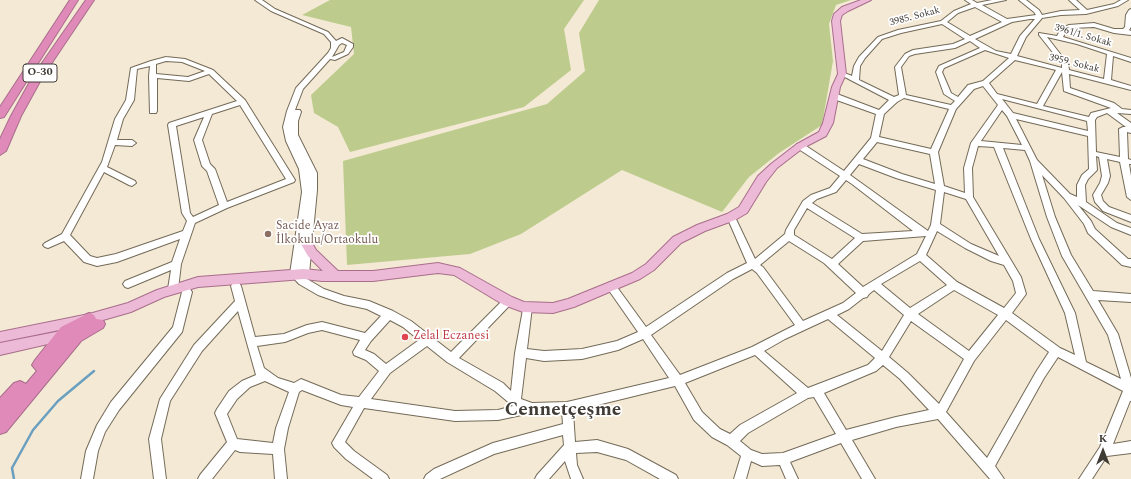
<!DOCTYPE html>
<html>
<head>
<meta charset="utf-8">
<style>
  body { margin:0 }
  #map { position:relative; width:1131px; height:479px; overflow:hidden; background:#f4e9d5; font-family:Spectral,serif }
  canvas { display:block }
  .north { position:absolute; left:1083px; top:431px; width:40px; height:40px; -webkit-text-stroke:3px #fff; paint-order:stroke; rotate:0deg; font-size:11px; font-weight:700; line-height:16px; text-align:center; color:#403b34 }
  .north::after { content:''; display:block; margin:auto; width:14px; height:18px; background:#403b34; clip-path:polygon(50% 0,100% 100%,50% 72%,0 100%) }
</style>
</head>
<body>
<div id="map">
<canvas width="1131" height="479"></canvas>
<div class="north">K</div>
</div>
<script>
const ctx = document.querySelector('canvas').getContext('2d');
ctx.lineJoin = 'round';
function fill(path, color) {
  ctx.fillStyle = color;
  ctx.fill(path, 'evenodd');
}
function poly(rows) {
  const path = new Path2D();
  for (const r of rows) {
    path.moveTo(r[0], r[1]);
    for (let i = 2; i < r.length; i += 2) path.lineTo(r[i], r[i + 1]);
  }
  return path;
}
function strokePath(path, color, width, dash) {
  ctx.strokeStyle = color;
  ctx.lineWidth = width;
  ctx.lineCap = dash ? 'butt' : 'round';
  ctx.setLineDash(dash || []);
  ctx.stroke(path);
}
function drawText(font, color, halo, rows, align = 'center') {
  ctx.font = font + ' Spectral,serif';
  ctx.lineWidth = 3.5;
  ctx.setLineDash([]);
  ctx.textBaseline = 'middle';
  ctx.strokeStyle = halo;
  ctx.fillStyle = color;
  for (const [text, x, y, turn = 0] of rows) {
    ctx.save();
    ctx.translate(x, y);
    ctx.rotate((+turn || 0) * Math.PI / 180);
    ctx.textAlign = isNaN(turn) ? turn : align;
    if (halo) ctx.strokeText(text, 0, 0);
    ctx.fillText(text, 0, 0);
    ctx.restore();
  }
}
fill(poly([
  [330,0,584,0,564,29,571,70,524,107,350,152,338,127,314,113,311,95,354,54,351,27,302,15],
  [599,0,851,0,836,5,829,24,833,61,822,125,779,153,749,177,722,212,622,170,521,234,470,254,347,265,343,161,547,104,585,71,579,33]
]), '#bdcc8d');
strokePath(poly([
  [14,479,12,468,33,430,58,401,94,371]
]), '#6b9fbf', 2.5);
const minor = poly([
  [255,0,262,0,275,9,328,32,336,41,342,38,353,44,353,47,348,54,335,60,330,59,303,89,295,110,300,110,301,112,298,121,298,135,317,173,317,190,309,274,307,279,324,289,344,296,369,301,393,311,411,321,451,352,505,298,508,297,511,298,513,301,511,304,459,358,503,383,511,391,515,353,524,304,527,303,530,304,532,307,527,349,544,351,582,349,617,341,638,332,608,289,606,286,608,283,611,282,614,283,646,327,727,273,747,263,727,217,728,215,734,215,755,259,785,234,786,230,803,201,811,195,830,188,840,176,797,148,796,146,797,144,803,144,844,171,871,138,876,114,831,98,831,94,837,94,879,110,889,100,839,74,842,72,852,76,854,66,859,57,878,37,898,30,941,21,954,11,971,4,965,0,972,0,977,3,992,0,1006,0,982,5,1007,19,1036,15,1034,12,1019,0,1026,0,1039,10,1042,15,1061,11,1080,10,1069,0,1076,0,1087,10,1114,4,1121,0,1128,0,1118,6,1086,14,1061,15,1042,18,1026,37,1017,56,1062,68,1062,64,1039,35,1039,33,1057,36,1061,29,1069,25,1094,23,1114,29,1123,29,1125,27,1126,15,1129,10,1131,9,1131,27,1129,30,1131,31,1131,35,1114,33,1094,27,1072,28,1066,31,1063,37,1131,58,1131,62,1113,56,1111,80,1131,86,1131,90,1069,74,1070,88,1114,103,1122,109,1131,110,1131,114,1117,113,1131,123,1131,133,1127,132,1128,159,1131,160,1131,164,1129,164,1131,176,1131,200,1127,197,1120,162,1107,159,1110,176,1108,183,1101,195,1103,201,1109,207,1131,215,1131,222,1103,211,1095,202,1093,195,1100,183,1102,176,1099,157,1096,156,1097,170,1088,179,1085,185,1086,202,1117,223,1131,228,1131,235,1111,227,1078,205,1091,221,1095,229,1128,259,1131,259,1131,267,1122,265,1088,233,1084,224,1064,198,1042,175,1055,217,1071,255,1093,291,1131,294,1131,302,1098,300,1118,334,1131,378,1131,401,1130,401,1113,444,1131,441,1131,453,1107,456,1092,479,1079,479,1100,447,1123,391,1058,357,1044,378,995,466,1004,479,990,479,938,419,896,427,852,440,875,479,862,479,841,443,790,462,798,479,786,479,780,465,762,466,751,461,746,479,734,479,741,456,727,445,712,437,694,420,675,386,573,411,575,442,597,440,628,449,676,475,678,479,660,479,626,460,597,452,576,453,577,465,583,479,571,479,565,461,549,479,535,479,537,475,564,445,563,435,494,454,440,479,424,479,426,475,434,469,493,443,563,424,562,412,531,413,498,420,455,421,364,408,345,442,354,451,387,475,389,479,373,479,346,459,334,447,332,443,353,407,341,405,302,390,299,392,288,428,284,449,287,479,275,479,273,454,240,452,235,450,212,479,198,479,200,475,227,442,215,413,217,409,229,391,242,381,256,375,238,311,202,351,170,401,161,439,166,479,154,479,149,439,160,399,194,345,235,301,231,286,233,283,236,282,239,283,241,286,255,337,284,334,307,325,322,322,365,333,381,316,367,309,344,304,318,295,299,284,290,274,302,192,299,169,286,141,283,127,287,111,296,88,328,53,331,48,331,42,324,34,271,11,255,0],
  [975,7,1002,22,970,36,947,22,958,13,975,7],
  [1030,19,1035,19,1020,36,1011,54,996,51,975,39,1012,22,1030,19],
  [942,24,965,39,953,44,913,50,905,54,895,67,899,95,894,97,859,80,860,66,865,58,882,39,901,33,942,24],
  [1047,37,1077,44,1107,54,1104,79,1069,70,1068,64,1047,37],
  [970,41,980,48,939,66,936,72,944,94,955,101,951,105,906,95,901,67,909,56,915,54,955,48,970,41],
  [342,43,347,45,344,52,332,57,339,45,342,43],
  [985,50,1009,58,983,81,968,85,958,97,951,93,942,72,944,68,985,50],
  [1015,60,1056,70,1037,104,997,94,989,83,1015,60],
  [1062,72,1064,91,1111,108,1091,113,1089,117,1043,106,1062,72],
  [983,86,998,105,971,143,964,168,965,193,944,186,938,152,956,109,974,89,983,86],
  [904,98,949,109,931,149,879,137,884,114,897,102,904,98],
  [1002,99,1087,121,1088,131,1013,113,1002,99],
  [1002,110,1007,116,1022,145,981,141,1002,110],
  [1107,113,1126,127,1123,127,1119,129,1120,157,1096,152,1095,120,1097,117,1107,113],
  [1016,119,1088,136,1089,169,1082,175,1077,185,1077,197,1070,194,1037,160,1016,119],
  [877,142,930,154,935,184,902,174,863,159,877,142],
  [978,146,994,147,1031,239,1065,313,1075,355,1060,348,1012,313,1026,294,1021,277,973,197,972,168,978,146],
  [1003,148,1025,150,1030,161,1047,217,1062,256,1108,335,1121,379,1086,362,1075,313,1039,239,1003,148],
  [859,164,896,178,936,190,931,225,928,231,850,175,859,164],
  [846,180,852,184,913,231,862,234,812,203,817,199,836,192,846,180],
  [944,192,966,199,999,256,971,244,940,224,944,192],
  [807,208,855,238,832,259,794,235,794,230,807,208],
  [937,231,965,248,991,261,1004,265,1013,281,1016,293,1004,308,957,282,926,255,937,231],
  [926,236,917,254,863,287,838,264,863,241,926,236],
  [789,241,824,263,856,293,843,303,803,321,763,267,760,265,789,241],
  [920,261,947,285,910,308,881,284,920,261],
  [752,269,757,273,795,325,752,347,680,375,651,335,733,279,752,269],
  [874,290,904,315,882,351,837,315,849,309,863,298,867,297,869,294,874,290],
  [954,290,998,315,969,351,918,314,954,290],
  [828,319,875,358,868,365,808,388,764,351,785,339,828,319],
  [390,320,403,327,419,340,386,364,374,354,365,350,371,341,390,320],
  [1006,320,1049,352,1036,372,987,458,946,412,974,361,1006,320],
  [911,321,964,359,939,404,908,373,889,357,911,321],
  [322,330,360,340,353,352,354,355,366,360,379,371,359,397,341,395,301,379,294,383,278,378,264,368,257,346,285,342,308,333,322,330],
  [643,339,669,378,567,402,532,403,521,399,526,358,544,361,582,359,618,350,643,339],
  [427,346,447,362,495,391,513,406,498,410,455,411,371,399,390,373,427,346],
  [755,355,797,393,740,425,730,434,720,429,702,412,685,383,755,355],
  [883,365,900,379,929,410,896,417,846,430,824,393,876,371,883,365],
  [265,381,289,392,276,428,273,443,237,439,227,414,237,399,250,387,265,381],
  [814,397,836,434,783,453,762,454,751,450,740,441,748,433,808,398,814,397],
  [166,57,185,59,213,70,245,100,295,180,294,182,227,208,195,223,181,264,178,289,176,292,173,293,170,292,168,289,171,270,128,288,125,287,123,284,125,281,172,262,180,239,117,262,97,266,84,262,64,241,48,248,45,247,43,245,45,243,62,234,102,162,115,119,126,100,131,68,151,61,166,57],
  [166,61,182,62,205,71,188,77,156,74,156,64,166,61],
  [150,66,149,76,150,113,156,113,157,111,157,78,189,81,209,74,237,101,169,123,168,125,182,213,187,221,183,231,116,254,97,258,90,256,70,235,104,172,129,185,132,186,136,183,135,181,107,167,115,145,132,146,136,143,132,140,117,140,123,119,134,100,137,69,150,66],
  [240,105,286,179,227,202,215,169,210,164,202,140,212,114,240,105],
  [204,117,194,140,202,166,207,171,219,205,193,217,190,213,176,126,204,117],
  [187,288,190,289,192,292,182,332,119,410,105,432,98,451,93,479,81,479,86,451,97,425,111,402,173,327,182,292,184,289,187,288]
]);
const major = poly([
  [861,0,871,0,848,11,842,15,840,21,846,74,840,87,833,123,826,136,803,148,777,168,766,182,747,213,735,220,705,231,681,243,654,270,640,279,574,307,553,313,523,312,504,305,454,275,438,273,373,281,322,281,304,279,198,287,164,297,131,312,89,324,0,342,0,332,89,314,128,303,157,290,198,277,304,269,323,271,308,256,301,244,303,241,307,240,311,241,316,250,338,271,373,271,438,263,460,268,512,297,524,302,553,303,568,299,632,273,646,264,673,237,697,225,727,214,739,207,758,176,771,164,797,144,819,132,823,123,832,87,838,74,832,21,834,14,842,7,861,0],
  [66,330,70,331,72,335,70,339,0,355,0,343,66,330]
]);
const highway = poly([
  [70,0,78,0,4,117,0,118,0,107,70,0],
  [86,0,94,0,43,76,21,116,6,151,0,155,0,139,11,116,33,76,86,0],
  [89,313,94,315,96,319,103,320,105,324,103,328,81,341,6,432,0,434,0,398,14,383,20,381,26,384,37,371,32,365,35,360,61,327,89,313]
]);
strokePath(minor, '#736a58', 2);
strokePath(major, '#a86e8b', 2);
strokePath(highway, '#a86e8b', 2);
fill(minor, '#fff');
fill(major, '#ecb9d6');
fill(highway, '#e08aba');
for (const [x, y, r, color] of [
  [268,234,4,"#8d6e63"],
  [405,337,4,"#e0444e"]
]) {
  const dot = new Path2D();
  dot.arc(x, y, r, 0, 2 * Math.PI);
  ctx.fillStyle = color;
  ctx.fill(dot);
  strokePath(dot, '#fff', 1.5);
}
drawText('10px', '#403b34', '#fff', [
  ["3985. Sokak",915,17,-15],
  ["3961/1. Sokak",1083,36,16],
  ["3959. Sokak",1074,64,14]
]);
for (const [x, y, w] of [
  [40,73,34]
]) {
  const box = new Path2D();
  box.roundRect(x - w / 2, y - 9, w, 18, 3);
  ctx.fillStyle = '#fff';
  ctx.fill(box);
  strokePath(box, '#403b34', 1);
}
drawText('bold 11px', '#403b34', null, [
  ["O-30",40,73]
]);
drawText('12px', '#785e54', '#fff', [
  ["Sacide Ayaz",276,227],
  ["İlkokulu/Ortaokulu",276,241]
], 'left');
drawText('12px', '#be3a42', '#fff', [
  ["Zelal Eczanesi",413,337]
], 'left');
drawText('bold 19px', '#403b34', '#fff', [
  ["Cennetçeşme",563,411]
]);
</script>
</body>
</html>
